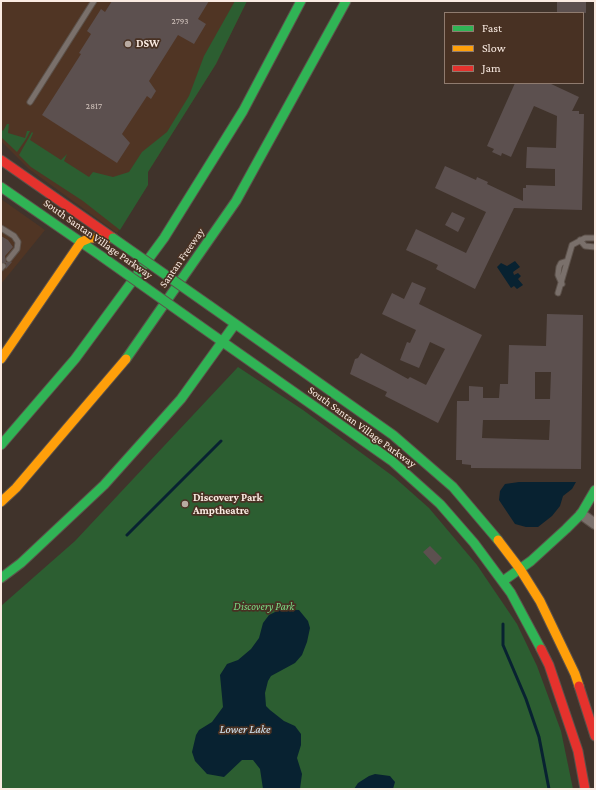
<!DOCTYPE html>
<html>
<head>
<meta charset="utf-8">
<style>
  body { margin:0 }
  #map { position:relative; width:596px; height:790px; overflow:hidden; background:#40332b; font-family:"Crimson Pro",serif }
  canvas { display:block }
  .frame { position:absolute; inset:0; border:2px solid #faebe2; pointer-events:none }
  .legend { position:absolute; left:444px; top:12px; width:140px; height:72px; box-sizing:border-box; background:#483123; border:1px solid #8f7b6f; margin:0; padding:5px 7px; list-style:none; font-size:12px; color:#faebe2 }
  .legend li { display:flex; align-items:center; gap:8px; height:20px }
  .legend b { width:20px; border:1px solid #8f7b6f }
</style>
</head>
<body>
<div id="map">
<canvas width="596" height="790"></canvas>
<div class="frame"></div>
<ul class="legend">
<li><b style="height:5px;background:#30b455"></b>Fast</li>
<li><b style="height:5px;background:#ff9f0a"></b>Slow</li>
<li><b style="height:5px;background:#e5322d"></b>Jam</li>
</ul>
</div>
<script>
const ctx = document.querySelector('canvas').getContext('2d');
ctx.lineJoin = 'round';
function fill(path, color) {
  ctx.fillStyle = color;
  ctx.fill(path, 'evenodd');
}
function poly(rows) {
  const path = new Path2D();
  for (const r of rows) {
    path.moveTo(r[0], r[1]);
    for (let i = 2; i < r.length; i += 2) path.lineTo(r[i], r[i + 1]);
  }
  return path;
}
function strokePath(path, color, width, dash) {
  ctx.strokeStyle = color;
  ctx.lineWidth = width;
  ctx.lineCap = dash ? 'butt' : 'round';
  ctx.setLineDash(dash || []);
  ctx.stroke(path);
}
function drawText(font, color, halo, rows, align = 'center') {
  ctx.font = font + ' "Crimson Pro",serif';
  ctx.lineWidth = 3.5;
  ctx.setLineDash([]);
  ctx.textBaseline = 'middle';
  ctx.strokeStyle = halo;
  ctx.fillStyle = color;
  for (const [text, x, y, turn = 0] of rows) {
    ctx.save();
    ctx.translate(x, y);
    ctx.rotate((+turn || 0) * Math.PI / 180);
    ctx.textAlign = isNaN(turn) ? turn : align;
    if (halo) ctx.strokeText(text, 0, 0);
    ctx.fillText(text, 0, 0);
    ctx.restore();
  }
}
fill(poly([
  [1,1,247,1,216,64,148,172,148,185,117,233,29,169,1,141],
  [1,199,45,230,1,284]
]), '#503524');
fill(poly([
  [235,1,247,1,216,64,148,172,148,185,120,230,83,201,31,167,19,155,32,132,33,133,30,140,61,160,67,154,64,161,89,177,93,172,113,177,129,172,142,152,167,132,189,96,204,56],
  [7,124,9,124,8,133,25,138,27,131,30,131,26,139,17,152,1,137,1,129,3,131],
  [238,367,303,410,394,477,429,508,477,565,517,624,537,666,561,731,573,789,1,789,1,606,75,541]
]), '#2c5e31');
fill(poly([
  [515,261,520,267,513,272,514,275,518,273,521,276,518,279,523,285,517,289,514,286,511,288,497,267,501,263,507,266],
  [519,482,576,482,572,489,563,496,560,506,552,516,538,527,526,527,515,524,499,500,500,491,505,484],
  [281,609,299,610,308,621,310,628,307,642,302,655,295,663,271,676,268,681,265,693,266,706,270,710,284,721,295,726,301,734,301,745,297,758,302,774,300,789,263,789,260,769,253,760,242,760,224,777,207,774,195,761,192,752,196,735,199,730,212,722,223,707,220,675,227,664,238,660,251,649,259,638,263,623,269,615],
  [375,774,390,776,395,782,393,789,354,789,358,783,369,776]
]), '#082231');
strokePath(poly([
  [127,535,221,441],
  [503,624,503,645,526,699,539,737,549,789]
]), '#082231', 3);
fill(poly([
  [112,1,209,1,198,19,206,24,194,44,178,35,149,81,156,91,151,99,147,96,122,134,130,143,117,163,42,115,81,54,79,53,91,34,87,31,101,9,105,12],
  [557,1,586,1,586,13,557,13],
  [515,83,549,83,579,97,572,111,579,111,579,114,584,114,582,210,514,208,475,289,436,269,438,265,406,250,416,229,466,253,486,212,435,188,445,166,476,180,477,177,488,182,487,184,523,201,523,188,526,188,526,185,555,186,555,169,526,168,527,147,556,148,557,116,534,106,511,157,502,153,501,156,492,152,494,149,487,146],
  [452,212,465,218,458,232,445,225],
  [1,236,8,240,13,247,5,256,6,262,12,262,6,269,6,263,1,263],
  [412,282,426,288,419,304,482,335,438,423,385,396,387,392,350,374,355,359,358,358,361,353,408,379,410,377,426,385,445,349,430,342,419,368,400,360,407,342,410,343,416,330,382,314,392,293,404,299],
  [547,314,583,315,581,469,471,468,471,465,462,464,462,460,456,460,457,401,469,401,469,386,483,387,483,398,499,398,500,384,508,384,509,345,546,346],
  [535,372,551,372,550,399,535,399],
  [483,420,550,420,549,440,482,438],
  [430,546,442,558,435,565,423,552]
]), '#5c504f');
const lane = poly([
  [30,102,94,1],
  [1,228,14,236,18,242,17,249,9,259],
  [580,240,585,246,595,247],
  [1,268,3,266],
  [562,284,558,275,559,267,561,263,567,261],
  [558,293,572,245,585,238,595,238]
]);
const street = poly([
  [581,514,595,524]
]);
const fast = poly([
  [1,187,101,256],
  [210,306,393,435,453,487,498,540],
  [200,326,392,461,440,504,474,543,511,593,541,649],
  [126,359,236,201,346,1],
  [1,445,75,359,164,238,243,111,301,1],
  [1,578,21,563,104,485,181,399,235,324],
  [503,581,531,561,566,529,581,514,595,490]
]);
const slow = poly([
  [1,359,81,242,90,238,113,238],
  [1,502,16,488,126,359],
  [498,540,520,569,540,601,575,674,579,686]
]);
const jam = poly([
  [1,160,113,238],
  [541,649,549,665,578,751,585,789],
  [579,686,595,736]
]);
strokePath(lane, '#5c514a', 7);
strokePath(street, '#5c514a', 12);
strokePath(fast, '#5c514a', 11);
strokePath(slow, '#5c514a', 11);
strokePath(jam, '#5c514a', 11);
strokePath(lane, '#7a706b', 5);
strokePath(street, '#7a706b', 10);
strokePath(fast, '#30b455', 9);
strokePath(slow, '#ff9f0a', 9);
strokePath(jam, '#e5322d', 9);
const fastBridge = poly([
  [113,238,210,306],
  [101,256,200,326]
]);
strokePath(fastBridge, '#5c514a', 11, []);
strokePath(fastBridge, '#30b455', 9);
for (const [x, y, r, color] of [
  [128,44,4,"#b9aba2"],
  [185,504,4,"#b9aba2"]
]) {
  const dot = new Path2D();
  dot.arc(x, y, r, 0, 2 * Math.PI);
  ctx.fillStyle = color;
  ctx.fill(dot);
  strokePath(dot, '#483123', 1.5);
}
drawText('9px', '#d2c4bd', null, [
  ["2793",180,21],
  ["2817",94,106]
]);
drawText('bold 11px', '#faebe2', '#483123', [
  ["DSW",136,44],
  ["Discovery Park",193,498],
  ["Amptheatre",193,511]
], 'left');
drawText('11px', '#faebe2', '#483123', [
  ["South Santan Village Parkway",98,239,35],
  ["Santan Freeway",182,258,-55],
  ["South Santan Village Parkway",362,427,36]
]);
drawText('italic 11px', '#7cdf87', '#483123', [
  ["Discovery Park",264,607]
]);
drawText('italic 12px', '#d3e8f7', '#483123', [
  ["Lower Lake",245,729]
]);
</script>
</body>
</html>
